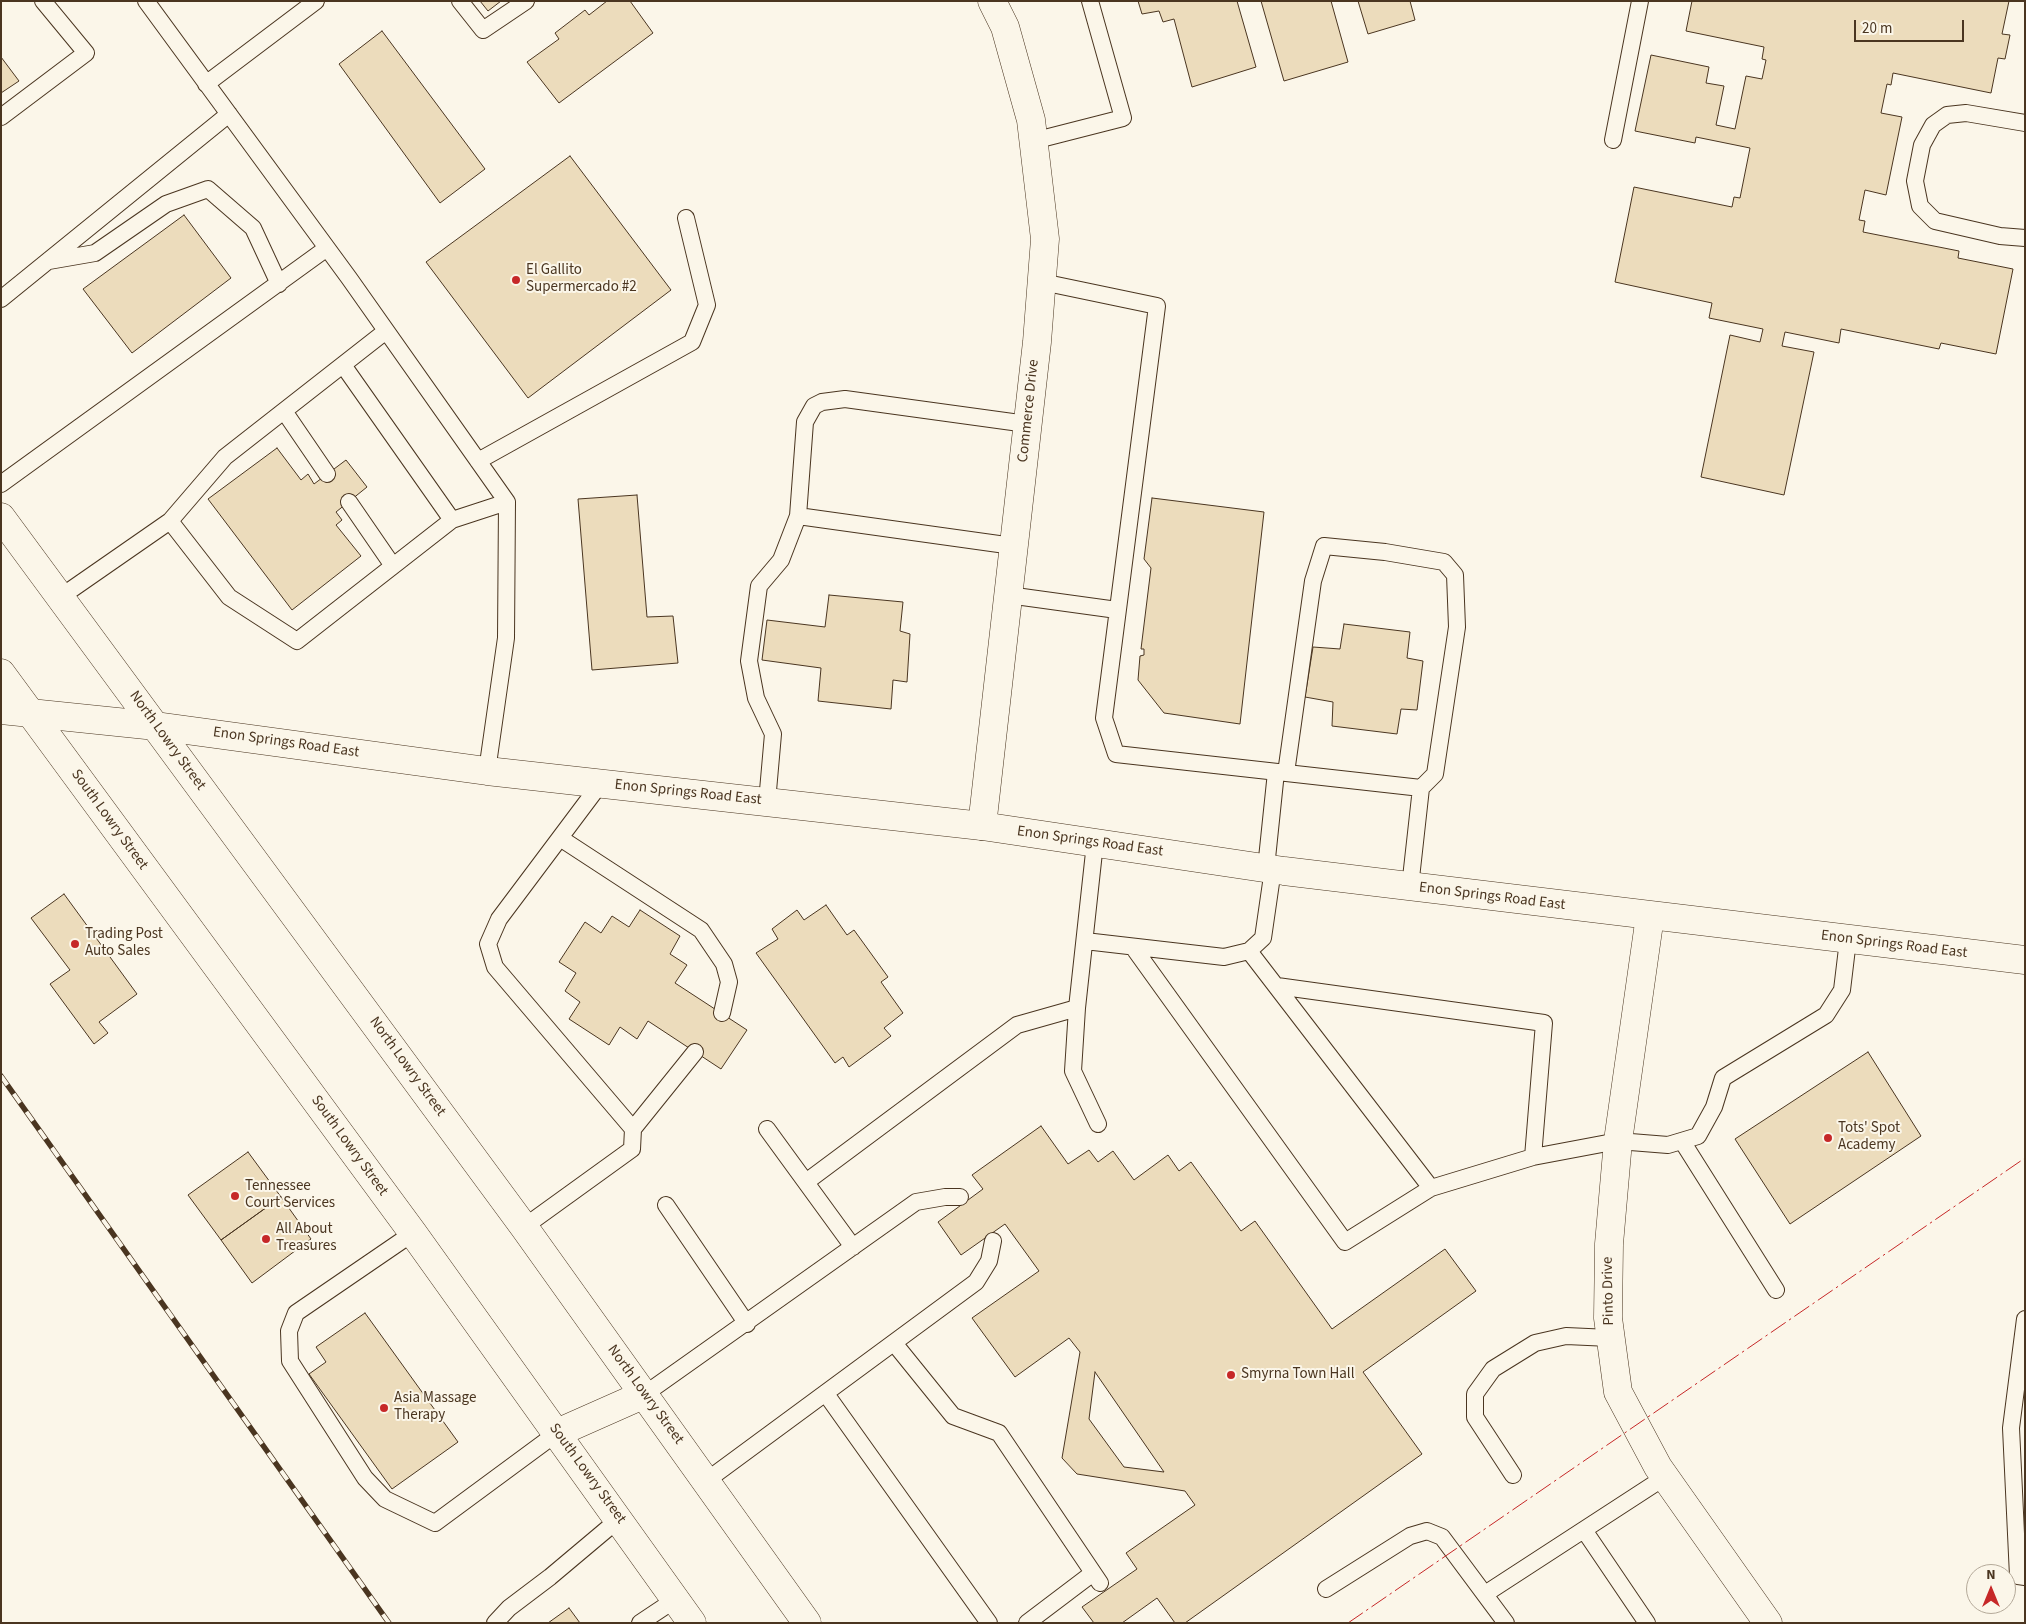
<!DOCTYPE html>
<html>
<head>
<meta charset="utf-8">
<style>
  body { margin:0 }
  #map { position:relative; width:2026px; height:1624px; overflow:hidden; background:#fbf6e9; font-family:"Source Sans 3",sans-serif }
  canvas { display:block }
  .frame { position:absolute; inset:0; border:2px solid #4a3520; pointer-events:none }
  .north { position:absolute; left:1966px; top:1564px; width:50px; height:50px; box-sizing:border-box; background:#fbf6e9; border:1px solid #b4a999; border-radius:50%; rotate:0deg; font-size:14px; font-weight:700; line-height:20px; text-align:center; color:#4a3520 }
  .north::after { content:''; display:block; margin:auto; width:18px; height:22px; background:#c62828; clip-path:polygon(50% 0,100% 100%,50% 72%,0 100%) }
  .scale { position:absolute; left:1854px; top:20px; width:110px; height:22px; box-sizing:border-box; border:2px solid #4a3520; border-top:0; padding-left:6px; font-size:15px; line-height:18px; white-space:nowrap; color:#4a3520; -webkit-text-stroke:4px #fbf6e9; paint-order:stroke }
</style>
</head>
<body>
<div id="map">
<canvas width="2026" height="1624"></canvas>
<div class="frame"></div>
<div class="north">N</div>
<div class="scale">20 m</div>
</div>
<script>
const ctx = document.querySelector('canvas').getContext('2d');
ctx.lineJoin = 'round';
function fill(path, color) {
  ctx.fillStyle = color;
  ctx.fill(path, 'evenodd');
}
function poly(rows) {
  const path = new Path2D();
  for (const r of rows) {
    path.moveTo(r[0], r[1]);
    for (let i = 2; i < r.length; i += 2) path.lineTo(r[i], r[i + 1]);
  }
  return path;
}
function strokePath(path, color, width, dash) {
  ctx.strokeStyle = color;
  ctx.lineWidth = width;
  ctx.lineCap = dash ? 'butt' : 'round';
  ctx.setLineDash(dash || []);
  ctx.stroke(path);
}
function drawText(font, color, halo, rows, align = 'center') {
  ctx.font = font + ' "Source Sans 3",sans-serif';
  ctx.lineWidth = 4;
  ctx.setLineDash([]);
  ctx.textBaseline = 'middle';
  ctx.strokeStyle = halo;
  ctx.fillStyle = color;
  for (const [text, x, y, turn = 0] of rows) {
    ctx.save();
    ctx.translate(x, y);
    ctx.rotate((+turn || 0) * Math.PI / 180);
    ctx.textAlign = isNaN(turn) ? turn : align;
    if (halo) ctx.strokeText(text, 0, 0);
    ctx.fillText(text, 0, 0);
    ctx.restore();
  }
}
const building = poly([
  [480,1,501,1,488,11,480,1],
  [607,1,630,1,653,33,559,103,527,62,559,39,555,33,585,10,589,15,607,1],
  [1138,1,1237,1,1256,67,1192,87,1174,19,1163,22,1159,11,1142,14,1138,1],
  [1261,1,1331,1,1348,62,1284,81,1261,1],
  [1358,1,1410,1,1415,20,1368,34,1358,1],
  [1692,1,2009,1,2002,34,2010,35,2005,59,1998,58,1991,93,1893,73,1891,85,1887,84,1881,113,1902,117,1886,195,1865,190,1859,220,1865,221,1863,232,1959,251,1958,258,2013,269,1996,354,1941,343,1939,349,1841,329,1839,343,1785,332,1782,346,1814,352,1784,495,1701,477,1730,335,1760,342,1763,329,1709,318,1712,303,1615,282,1634,187,1732,207,1734,197,1740,198,1750,148,1696,137,1695,143,1635,131,1651,55,1709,67,1706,83,1724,86,1716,125,1735,129,1746,76,1762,79,1766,60,1762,59,1764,47,1686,31,1692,1],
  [382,31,485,169,440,203,339,64,382,31],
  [1,57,19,81,1,93,1,57],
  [570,156,671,290,528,398,426,262,570,156],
  [184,215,231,278,132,353,83,289,184,215],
  [277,448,301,480,308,474,314,484,346,460,367,487,336,512,342,520,336,525,361,556,292,610,208,499,277,448],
  [637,495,647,617,673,616,678,663,592,670,578,499,637,495],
  [1152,498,1264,512,1240,724,1164,713,1138,680,1140,656,1144,655,1144,649,1141,649,1151,568,1144,559,1152,498],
  [829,595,903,602,900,631,910,634,907,682,893,680,891,709,818,701,821,668,762,660,767,620,825,627,829,595],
  [1344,624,1410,632,1407,658,1423,661,1417,710,1401,709,1397,734,1332,726,1333,702,1305,697,1313,647,1340,649,1344,624],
  [64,894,137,994,99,1022,108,1033,94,1044,50,984,70,970,31,918,64,894],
  [826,905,847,935,854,930,888,977,881,982,903,1013,884,1028,891,1036,849,1067,843,1057,835,1063,756,953,778,939,772,929,797,910,804,920,826,905],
  [640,910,680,936,670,954,687,965,675,983,747,1030,721,1069,648,1021,637,1039,620,1027,609,1045,569,1019,580,1002,565,991,576,973,559,962,585,922,601,933,612,916,629,927,640,910],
  [1868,1052,1921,1136,1790,1224,1735,1139,1868,1052],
  [1041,1126,1068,1164,1089,1150,1098,1162,1113,1151,1134,1180,1168,1155,1179,1171,1191,1162,1241,1231,1255,1221,1332,1329,1445,1249,1476,1291,1363,1372,1422,1454,1185,1623,1175,1623,1157,1598,1122,1623,1094,1623,1082,1607,1137,1569,1126,1553,1195,1505,1185,1491,1077,1474,1062,1458,1080,1352,1069,1338,1015,1377,972,1318,1039,1271,1005,1224,961,1255,938,1222,983,1189,972,1175,1041,1126],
  [1095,1372,1164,1472,1124,1467,1089,1419,1095,1372],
  [248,1152,281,1197,221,1240,188,1195,248,1152],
  [281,1197,311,1239,252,1283,221,1240,281,1197],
  [365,1313,458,1442,392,1489,309,1374,326,1362,316,1347,365,1313],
  [569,1608,580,1623,548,1623,569,1608]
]);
fill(building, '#ecdcbc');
strokePath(building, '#4a3520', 1);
const lane = poly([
  [146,1,349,278,507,502,506,638,487,771],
  [460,1,483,30,526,1],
  [206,84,316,1],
  [1,117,86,53,43,1],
  [2025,123,1966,113,1947,115,1933,125,1922,145,1915,181,1920,206,1935,221,2000,236,2025,238],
  [1613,140,1640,1],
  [1033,141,1123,118,1090,1],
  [49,261,95,253,166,204,208,189,253,228,279,284],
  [1042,282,1157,306,1104,718,1116,754,1421,788,1410,887],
  [1,299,229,114],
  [343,365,452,520],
  [284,411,327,474],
  [478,461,692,342,707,305,686,218],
  [1,484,327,248],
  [349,502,393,566],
  [798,516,1013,546],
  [170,521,229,597,297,641,452,520,507,502],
  [1008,595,1117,610],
  [62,596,170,521,225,457,386,331],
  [1286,773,1313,581,1324,546,1385,552,1444,562,1455,575,1457,627,1435,774,1421,788],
  [767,802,773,734,756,698,749,661,759,586,781,560,798,516,805,422,814,406,822,402,845,399,1027,424],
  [560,838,701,930,724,964,729,982,722,1013],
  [1266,868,1276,772],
  [1085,941,1224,957,1249,951,1263,938,1273,869],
  [1133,947,1345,1242,1431,1188,1533,1157,1618,1141,1668,1145,1698,1136,1714,1107,1723,1078,1826,1015,1842,990,1848,940],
  [1249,951,1431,1188],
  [1277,986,1544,1023,1533,1157],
  [1077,1008,1073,1071,1098,1124],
  [633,1129,695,1052],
  [767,1129,853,1247],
  [1682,1141,1776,1290],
  [806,1182,1017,1025,1077,1008,1095,843],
  [666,1205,747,1324],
  [524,1227,632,1149,633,1129,495,967,488,944,499,919,601,783],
  [413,1233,296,1313,289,1331,290,1361,365,1478,385,1499,435,1523,557,1433],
  [2025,1319,2011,1428,2018,1576,2025,1577],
  [894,1343,953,1416,999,1433,1100,1583],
  [645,1394,916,1202,945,1197,960,1197],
  [826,1394,989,1623],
  [1513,1475,1475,1417,1475,1394,1493,1369,1535,1343,1566,1336,1610,1338],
  [706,1481,976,1282,989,1261,993,1241],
  [1584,1530,1647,1623],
  [1326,1589,1410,1536,1427,1531,1442,1537,1506,1623],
  [1485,1594,1665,1477],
  [495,1623,509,1608,550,1577,619,1519],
  [640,1623,676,1599],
  [1027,1623,1093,1573]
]);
const street = poly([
  [982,826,1037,342,1045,239,1031,120,1005,27,992,1],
  [1650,916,1618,1141,1609,1244,1608,1318,1618,1392,1658,1467,1768,1623]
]);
const secondary = poly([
  [1,710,156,726,487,771,982,826,1284,871,2025,960]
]);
const primary = poly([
  [1,517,524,1227,807,1623],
  [1,673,413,1233,692,1623],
  [557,1433,645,1394]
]);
strokePath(lane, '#4a3520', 18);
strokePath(street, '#4a3520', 29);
strokePath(secondary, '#4a3520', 29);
strokePath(primary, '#4a3520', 29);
strokePath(lane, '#fbf6e9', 16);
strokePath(street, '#fbf6e9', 28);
strokePath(secondary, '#fbf6e9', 28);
strokePath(primary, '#fbf6e9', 28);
const rail = poly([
  [1,1076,389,1623]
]);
strokePath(rail, '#4a3520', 5.5);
strokePath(rail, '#fbf6e9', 4, [11]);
strokePath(poly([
  [1348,1623,2025,1158]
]), '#c62828', 1, [18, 4, 2.5, 4]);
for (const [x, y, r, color] of [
  [516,280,5,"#c62828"],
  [75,944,5,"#c62828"],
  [1828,1138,5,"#c62828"],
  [235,1196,5,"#c62828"],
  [266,1239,5,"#c62828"],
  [1231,1375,5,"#c62828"],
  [384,1408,5,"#c62828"]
]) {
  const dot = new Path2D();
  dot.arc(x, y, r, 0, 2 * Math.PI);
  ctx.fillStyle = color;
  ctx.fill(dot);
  strokePath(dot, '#fbf6e9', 2);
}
drawText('15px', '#4a3520', '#fbf6e9', [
  ["El Gallito",526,271],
  ["Supermercado #2",526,288],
  ["Trading Post",85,935],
  ["Auto Sales",85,952],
  ["Tots' Spot",1838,1129],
  ["Academy",1838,1146],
  ["Tennessee",245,1187],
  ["Court Services",245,1204],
  ["All About",276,1230],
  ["Treasures",276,1247],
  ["Smyrna Town Hall",1241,1375],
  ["Asia Massage",394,1399],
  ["Therapy",394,1416]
], 'left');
drawText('15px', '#4a3520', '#fbf6e9', [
  ["Commerce Drive",1029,411,-84],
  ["North Lowry Street",167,741,54],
  ["Enon Springs Road East",286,743,8],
  ["Enon Springs Road East",688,793,6],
  ["South Lowry Street",109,820,54],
  ["Enon Springs Road East",1090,842,8],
  ["Enon Springs Road East",1492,897,7],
  ["Enon Springs Road East",1894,945,7],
  ["North Lowry Street",407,1067,54],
  ["South Lowry Street",349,1146,54],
  ["Pinto Drive",1609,1291,-91],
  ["North Lowry Street",645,1395,54],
  ["South Lowry Street",587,1474,54]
]);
</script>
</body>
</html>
